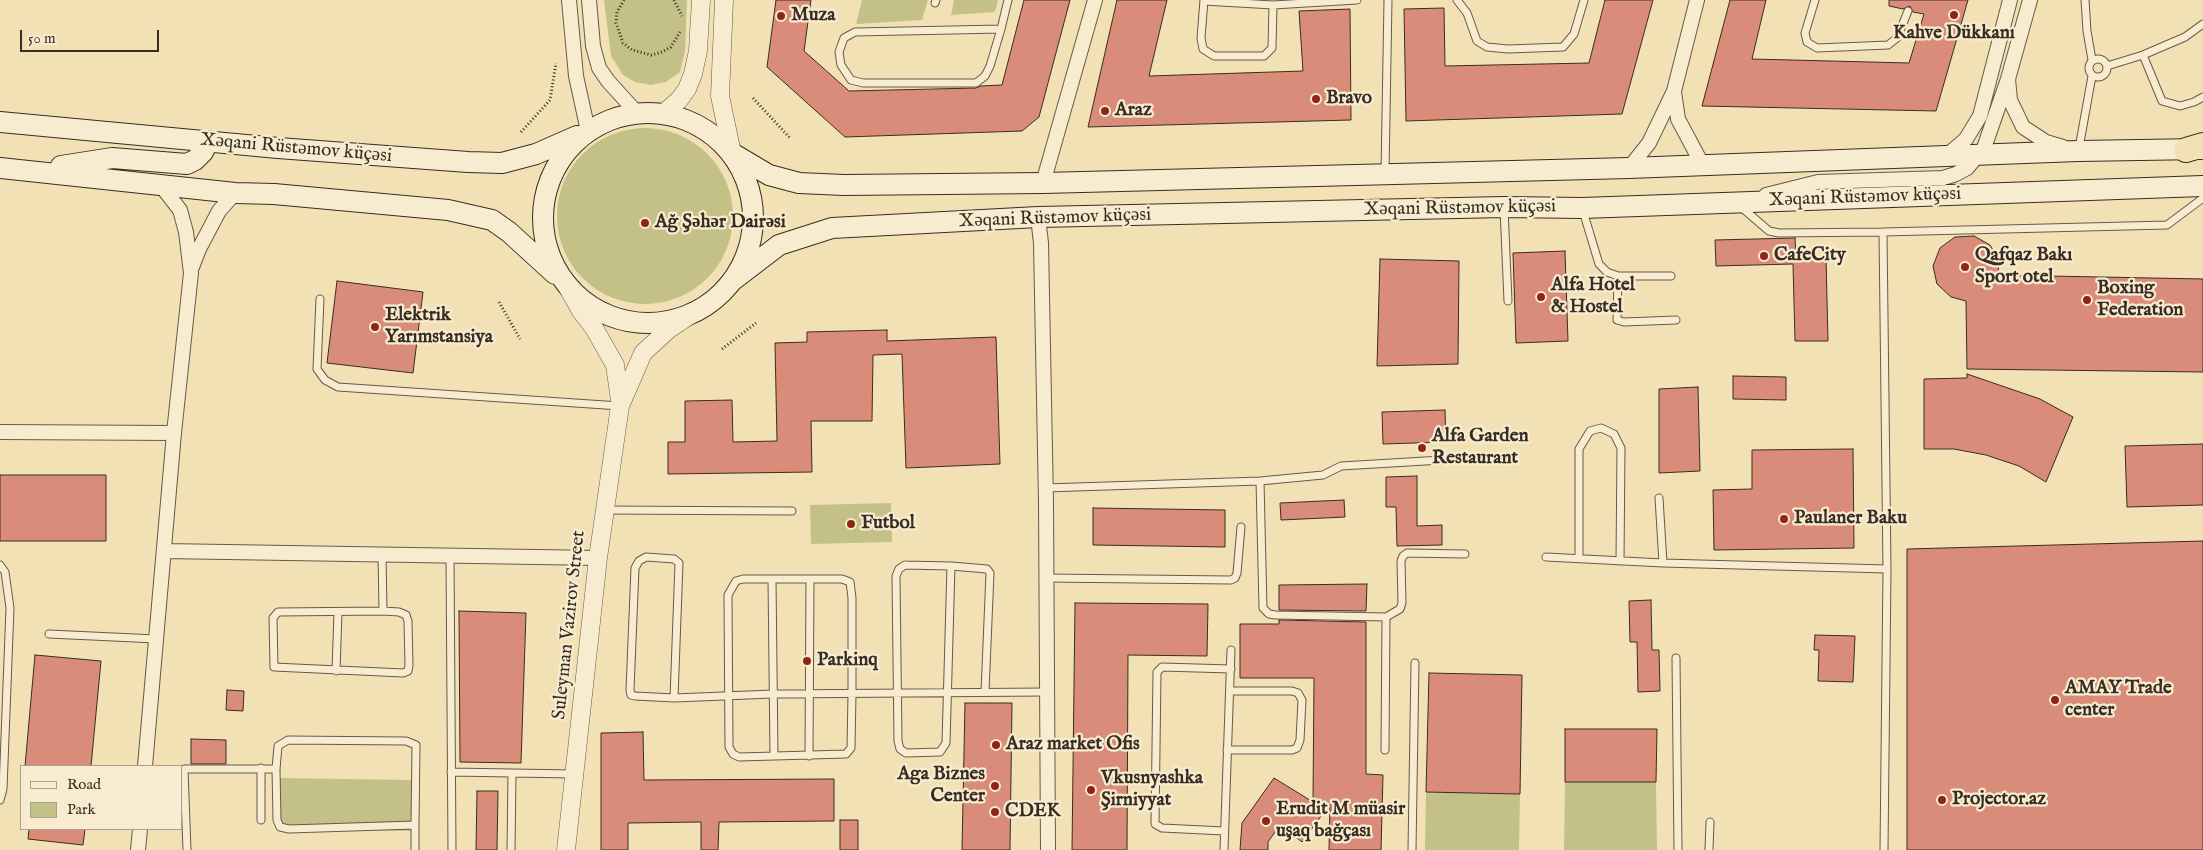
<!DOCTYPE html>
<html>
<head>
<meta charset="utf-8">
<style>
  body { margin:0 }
  #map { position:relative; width:2203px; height:850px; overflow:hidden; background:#f3e1b6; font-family:"IM FELL English",serif }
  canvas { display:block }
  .legend { position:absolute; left:20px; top:765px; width:162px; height:65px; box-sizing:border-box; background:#f7ecd0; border:1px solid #ab9f8b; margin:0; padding:6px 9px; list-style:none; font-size:15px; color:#392c23 }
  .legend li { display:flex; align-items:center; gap:10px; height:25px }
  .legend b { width:25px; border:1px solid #ab9f8b }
  .scale { position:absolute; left:20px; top:30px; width:139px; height:22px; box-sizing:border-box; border:2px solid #392c23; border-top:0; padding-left:6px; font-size:15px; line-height:18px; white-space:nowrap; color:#392c23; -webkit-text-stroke:4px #f7ecd0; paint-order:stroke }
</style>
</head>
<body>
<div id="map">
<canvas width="2203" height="850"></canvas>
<ul class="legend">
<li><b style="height:6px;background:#f7ecd0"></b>Road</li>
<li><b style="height:14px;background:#c3c188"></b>Park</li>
</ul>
<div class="scale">50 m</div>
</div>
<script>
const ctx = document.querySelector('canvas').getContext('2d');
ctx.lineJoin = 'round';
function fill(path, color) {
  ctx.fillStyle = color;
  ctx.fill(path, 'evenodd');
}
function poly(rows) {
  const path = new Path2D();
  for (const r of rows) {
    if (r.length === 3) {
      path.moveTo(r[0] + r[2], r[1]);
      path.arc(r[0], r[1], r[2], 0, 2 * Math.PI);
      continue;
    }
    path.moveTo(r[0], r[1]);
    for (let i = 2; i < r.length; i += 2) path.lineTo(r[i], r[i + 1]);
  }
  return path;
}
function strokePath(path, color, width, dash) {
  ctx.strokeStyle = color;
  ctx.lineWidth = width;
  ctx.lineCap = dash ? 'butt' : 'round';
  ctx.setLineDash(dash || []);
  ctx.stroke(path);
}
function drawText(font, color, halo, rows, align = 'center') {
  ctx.font = font + ' "IM FELL English",serif';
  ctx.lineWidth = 4.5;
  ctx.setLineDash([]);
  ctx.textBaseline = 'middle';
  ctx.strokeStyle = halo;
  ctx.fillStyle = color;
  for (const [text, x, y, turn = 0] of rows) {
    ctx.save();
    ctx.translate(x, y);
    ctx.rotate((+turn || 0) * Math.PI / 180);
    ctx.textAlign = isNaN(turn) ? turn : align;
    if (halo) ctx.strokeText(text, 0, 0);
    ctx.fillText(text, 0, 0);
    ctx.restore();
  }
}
fill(poly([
  [604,0,687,0,685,51,680,72,666,82,651,85,635,82,623,75,611,56],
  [862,0,928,0,922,20,856,24],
  [954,0,998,0,995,12,951,15],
  [645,216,88],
  [891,503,892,542,811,544,810,505],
  [278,778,413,780,412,831,277,829],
  [1565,782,1656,782,1657,850,1564,850],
  [1426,792,1520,794,1519,850,1425,850]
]), '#c3c188');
const building = poly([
  [776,0,811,0,804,51,849,91,976,88,981,86,1002,85,1024,0,1070,0,1039,117,1022,131,845,137,767,67,776,0],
  [1117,0,1167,0,1149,76,1303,71,1299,11,1350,9,1351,120,1088,127,1117,0],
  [1605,0,1653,0,1622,114,1406,121,1404,9,1444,8,1445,66,1589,63,1605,0],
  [1730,0,1766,0,1752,59,1909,63,1924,14,1913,12,1910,6,1903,9,1889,6,1889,0,1968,0,1936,111,1702,106,1730,0],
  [1974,236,1990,245,1999,261,1998,275,2203,279,2203,372,1967,369,1966,301,1951,297,1937,284,1933,266,1940,248,1955,237,1974,236],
  [1795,238,1796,258,1826,257,1828,341,1795,341,1793,264,1716,266,1715,240,1795,238],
  [1565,251,1568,341,1516,343,1513,253,1565,251],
  [1380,259,1459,261,1458,364,1377,366,1380,259],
  [337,281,423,292,413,373,327,363,337,281],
  [887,330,887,341,996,337,1000,464,906,468,902,354,873,355,872,421,811,421,812,472,668,474,668,442,685,442,685,401,732,400,733,442,777,441,775,343,807,342,807,332,887,330],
  [1967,374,2040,399,2073,417,2046,482,2019,466,1986,455,1954,449,1924,449,1924,379,1967,378,1967,374],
  [1733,376,1786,377,1786,400,1733,399,1733,376],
  [1698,387,1700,471,1659,473,1659,389,1698,387],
  [1445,410,1446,442,1383,444,1382,412,1445,410],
  [2203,444,2203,505,2127,507,2125,446,2203,444],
  [1853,449,1854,548,1714,550,1713,490,1752,489,1752,450,1853,449],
  [0,475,106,475,106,541,0,541,0,475],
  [1417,476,1417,526,1442,525,1442,545,1397,546,1396,507,1386,507,1386,477,1417,476],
  [1344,500,1345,517,1281,520,1280,503,1344,500],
  [1093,508,1225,510,1225,547,1093,545,1093,508],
  [2203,541,2203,850,1907,850,1907,549,2203,541],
  [1367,584,1366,611,1279,610,1279,585,1367,584],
  [1651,600,1652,650,1659,650,1660,691,1638,692,1637,642,1630,642,1629,601,1651,600],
  [1075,603,1208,604,1207,656,1128,655,1127,850,1072,850,1075,603],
  [459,611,526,613,521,763,460,762,459,611],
  [1279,620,1366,622,1366,774,1383,775,1381,850,1329,850,1330,804,1302,842,1280,825,1268,842,1268,850,1240,850,1242,823,1274,778,1313,802,1314,678,1240,678,1240,624,1279,624,1279,620],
  [1815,635,1855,636,1853,682,1818,681,1819,650,1814,650,1815,635],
  [35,655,101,661,91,766,25,766,35,655],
  [1429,673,1522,675,1520,794,1426,792,1429,673],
  [227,690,244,691,243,711,226,710,227,690],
  [965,703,1012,703,1010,850,962,850,965,703],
  [1565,729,1657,729,1656,782,1565,782,1565,729],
  [643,732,644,780,834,779,834,821,719,822,718,850,701,850,701,822,628,823,628,850,601,850,601,733,643,732],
  [191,739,226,740,226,764,191,764,191,739],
  [477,791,498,791,497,850,476,850,477,791],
  [840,820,858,820,858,850,840,850,840,820],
  [29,829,85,829,83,845,28,839,29,829]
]);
fill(building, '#da8c7a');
strokePath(building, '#392c23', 1);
const service = poly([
  [1204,0,1201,38,1203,49,1214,56,1264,56,1272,48,1273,5],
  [1457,0,1467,13,1477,41,1487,47,1508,49,1563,47,1574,34,1584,0],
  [1815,0,1805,33,1807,42,1817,48,1888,45,1897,38,1908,11],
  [2085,0,2087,31,2092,60],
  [1204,1,1273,5,1357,0],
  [935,3,936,0],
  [1001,29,855,32,844,38,839,52,841,65,851,80,863,83,976,83,985,76,990,66,1001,29,1008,0],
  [2143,55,2162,101,2180,106,2194,102,2203,97],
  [2098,68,9],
  [2107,66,2143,55,2185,37,2203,24],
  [2079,148,2092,76],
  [1385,173,1388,0],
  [1740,206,1769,231,1779,233,1883,232,2167,225,2203,198],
  [1504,208,1508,301],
  [1583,211,1599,264,1607,272,1618,276,1671,276],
  [1883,232,1887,569,1884,850],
  [1618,276,1617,320,1624,322,1676,320],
  [320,299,317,369,325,380,338,387,620,406],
  [1260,481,1263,608,1269,614,1276,615,1386,617,1385,750],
  [1045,488,1260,481,1323,475,1341,466,1442,460],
  [1659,498,1663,563],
  [605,510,792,511],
  [382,554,383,611],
  [450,556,452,850],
  [1546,557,1663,563,1887,569],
  [1579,558,1579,449,1590,431,1601,428,1614,434,1621,448,1620,561],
  [0,565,5,572,10,608,3,789,0,800],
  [905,565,951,566,946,743,940,752,906,753,900,749,898,741,896,576,899,569,905,565],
  [951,566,987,569,990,573,985,692],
  [1046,578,1231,580,1235,578,1237,573,1241,527],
  [743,579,842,579,850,582,852,598,852,694,851,748,846,754,739,757,733,754,729,747,728,595,736,581,743,579],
  [772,579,774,756],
  [383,611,399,612,406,615,408,621,409,665,408,671,403,673,274,667,273,618,278,612,383,611],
  [1386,617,1400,609,1402,603,1401,561,1403,556,1407,553,1465,554],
  [49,634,156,639],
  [1676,658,1678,850],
  [336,671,338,612],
  [674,698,679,563,674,559,646,557,639,561,635,568,630,690,631,695,635,696,674,698,773,694,1046,692],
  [1227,750,1292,750,1297,748,1300,740,1302,700,1298,693,1292,691,1230,691],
  [809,756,810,579],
  [261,768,261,820],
  [276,769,277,820,280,827,289,829,415,825,415,850],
  [451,772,512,773,511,850],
  [512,773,574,774],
  [1224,831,1162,828,1155,824,1157,672,1162,667,1231,669],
  [187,850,184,769,276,769,278,746,288,740,406,741,416,745,415,825],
  [1224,850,1231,650],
  [1412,850,1415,663],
  [1709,850,1710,822]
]);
const minor = poly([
  [569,0,576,76,588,131],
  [589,0,593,46,599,68,608,81,637,113],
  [2030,0,2008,79,2010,100,2023,127,2046,142,2063,147],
  [1674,92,1678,119,1703,166],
  [1945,157,1966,139,1980,116,2010,0],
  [1629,168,1649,143,1674,91,1697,0],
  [159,183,180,210,186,232,191,273,174,433],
  [1043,183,1095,0],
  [1766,195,1818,182,1943,178,1956,174,1967,168,1984,148,2008,79],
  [1038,217,1041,243,1046,503,1048,850],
  [192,267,199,249,219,211,235,193],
  [0,432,174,433,145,766],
  [164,551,598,558],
  [138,850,140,829]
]);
const tertiary = poly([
  [724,0,720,96,732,153],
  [664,113,679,100,687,89,693,74,698,51,701,0],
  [567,286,581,311,594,328,615,365,620,400],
  [566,850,598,558,620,406,643,353,669,329,690,315]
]);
const secondary = poly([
  [648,218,105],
  [0,122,278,148,468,162,502,163,536,154,577,136],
  [732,153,769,175,799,183,844,185,1043,183,1629,168,2078,151,2201,149],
  [61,166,112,158,187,164,195,160,203,152,208,142],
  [0,168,235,193,274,194,448,210,492,220,509,232,555,274],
  [732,281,779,245,832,228,1038,217,1504,207,1582,208,2203,186]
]);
const trunk = poly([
  [2186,150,2203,145]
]);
strokePath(service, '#685948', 9);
strokePath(minor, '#685948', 16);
strokePath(tertiary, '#685948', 19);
strokePath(secondary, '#392c23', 22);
strokePath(trunk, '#392c23', 26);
strokePath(poly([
  [624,0,617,12,616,23,623,43,632,50,651,55,662,52,671,47,680,32],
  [674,0,682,16],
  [753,98,790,138],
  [521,132,550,100,556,63],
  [499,302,520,339],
  [722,349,756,323]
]), '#392c23', 3, [1, 2.5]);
strokePath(service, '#f7ecd0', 7);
strokePath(minor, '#f7ecd0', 14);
strokePath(tertiary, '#f7ecd0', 18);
strokePath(secondary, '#f7ecd0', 20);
strokePath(trunk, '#f3e1b6', 24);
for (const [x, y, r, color] of [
  [1954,15,5,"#8f2418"],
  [781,16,5,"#8f2418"],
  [1316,99,5,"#8f2418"],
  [1105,111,5,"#8f2418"],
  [645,223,5,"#8f2418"],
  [1764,256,5,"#8f2418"],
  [1965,267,5,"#8f2418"],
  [1541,297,5,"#8f2418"],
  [2087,300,5,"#8f2418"],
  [375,327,5,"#8f2418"],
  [1422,448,5,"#8f2418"],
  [1784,519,5,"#8f2418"],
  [851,524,5,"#8f2418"],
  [807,661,5,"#8f2418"],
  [2055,700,5,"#8f2418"],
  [996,745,5,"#8f2418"],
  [995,786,5,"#8f2418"],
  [1091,790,5,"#8f2418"],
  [1942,800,5,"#8f2418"],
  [995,812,5,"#8f2418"],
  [1266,821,5,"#8f2418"]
]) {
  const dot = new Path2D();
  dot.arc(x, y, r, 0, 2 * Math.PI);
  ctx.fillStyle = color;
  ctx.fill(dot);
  strokePath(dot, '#f7ecd0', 2);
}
drawText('bold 19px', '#392c23', '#f7ecd0', [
  ["Muza",791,16],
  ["Kahve Dükkanı",1954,34,"center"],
  ["Bravo",1326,99],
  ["Araz",1115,111],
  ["Ağ Şəhər Dairəsi",655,223],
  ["CafeCity",1774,256],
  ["Qafqaz Bakı",1975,256],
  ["Sport otel",1975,278],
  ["Alfa Hotel",1551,286],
  ["& Hostel",1551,308],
  ["Boxing",2097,289],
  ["Federation",2097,311],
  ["Elektrik",385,316],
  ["Yarımstansiya",385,338],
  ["Alfa Garden",1432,437],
  ["Restaurant",1432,459],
  ["Paulaner Baku",1794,519],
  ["Futbol",861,524],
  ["Parkinq",817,661],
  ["AMAY Trade",2065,689],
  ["center",2065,711],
  ["Araz market Ofis",1006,745],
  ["Aga Biznes",985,775,"right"],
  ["Center",985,797,"right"],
  ["Vkusnyashka",1101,779],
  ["Şirniyyat",1101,801],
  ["Projector.az",1952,800],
  ["Erudit M müasir",1276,810],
  ["uşaq bağçası",1276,832],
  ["CDEK",1005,812]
], 'left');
drawText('19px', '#392c23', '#f7ecd0', [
  ["Xəqani Rüstəmov küçəsi",296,149,5],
  ["Xəqani Rüstəmov küçəsi",1865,198,-2],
  ["Xəqani Rüstəmov küçəsi",1460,209,-1],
  ["Xəqani Rüstəmov küçəsi",1055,219,-2],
  ["Suleyman Vazirov Street",570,625,-84]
]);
</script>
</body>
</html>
